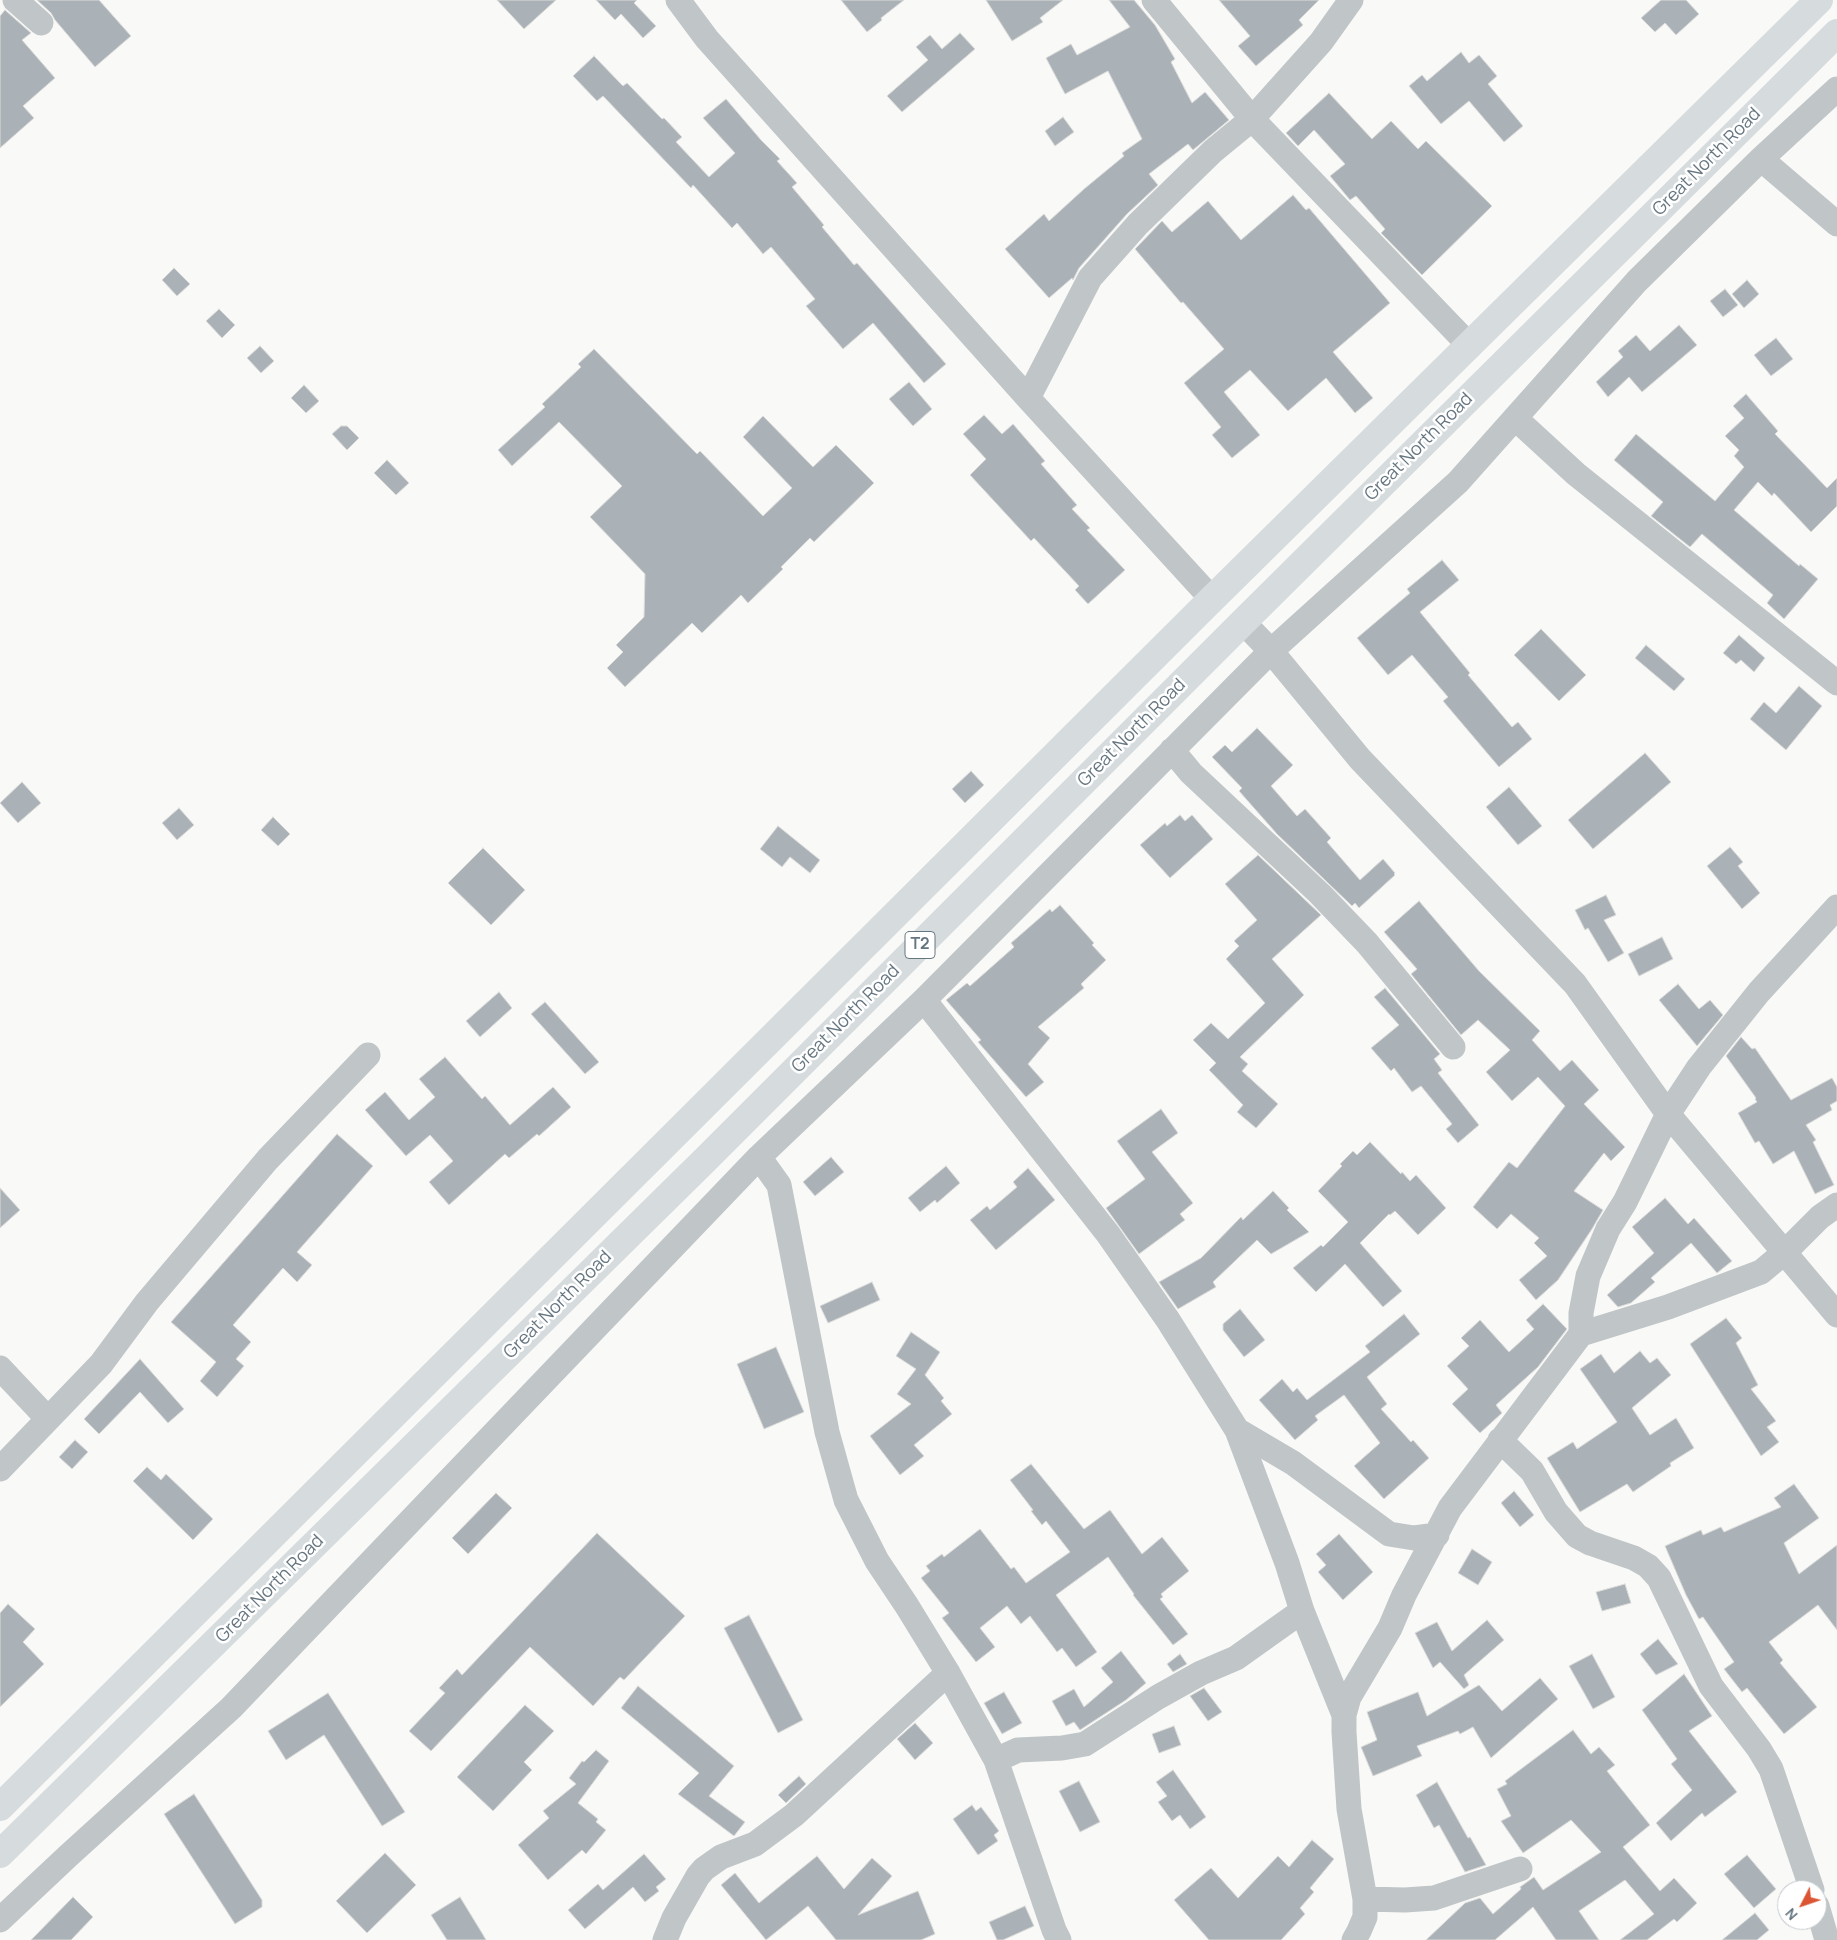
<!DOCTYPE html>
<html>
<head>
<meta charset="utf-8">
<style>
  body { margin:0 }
  #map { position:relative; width:1837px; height:1940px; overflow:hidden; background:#f9f9f7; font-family:Manrope,sans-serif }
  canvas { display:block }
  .north { position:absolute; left:1777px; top:1880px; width:50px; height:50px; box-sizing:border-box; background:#fff; border:1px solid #c2c8cc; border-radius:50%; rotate:229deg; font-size:14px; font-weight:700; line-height:20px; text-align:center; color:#667680 }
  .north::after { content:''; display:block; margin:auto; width:18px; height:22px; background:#db5535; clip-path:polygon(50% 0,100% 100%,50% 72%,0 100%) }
</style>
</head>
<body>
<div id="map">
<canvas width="1837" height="1940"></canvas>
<div class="north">N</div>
</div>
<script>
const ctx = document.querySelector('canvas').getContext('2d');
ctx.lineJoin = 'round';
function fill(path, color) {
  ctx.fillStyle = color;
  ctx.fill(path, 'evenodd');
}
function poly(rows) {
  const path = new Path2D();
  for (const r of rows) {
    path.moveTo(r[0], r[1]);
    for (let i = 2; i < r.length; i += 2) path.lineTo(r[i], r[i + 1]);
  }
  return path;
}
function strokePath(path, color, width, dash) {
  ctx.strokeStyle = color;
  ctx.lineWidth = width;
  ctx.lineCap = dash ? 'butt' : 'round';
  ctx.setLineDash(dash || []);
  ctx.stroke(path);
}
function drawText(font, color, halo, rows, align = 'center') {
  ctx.font = font + ' Manrope,sans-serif';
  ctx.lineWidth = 5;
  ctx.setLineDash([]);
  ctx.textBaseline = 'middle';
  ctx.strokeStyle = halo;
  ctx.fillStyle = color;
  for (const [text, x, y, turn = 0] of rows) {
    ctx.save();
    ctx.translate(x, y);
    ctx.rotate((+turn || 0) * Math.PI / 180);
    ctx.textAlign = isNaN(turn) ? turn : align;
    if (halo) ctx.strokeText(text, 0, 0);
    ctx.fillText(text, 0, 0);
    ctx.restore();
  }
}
const building = poly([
  [37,0,99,0,131,36,95,67,55,20,51,13,37,0],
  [497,0,556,0,524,29,497,0],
  [596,0,637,0,634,3,656,26,643,38,621,14,615,20,596,0],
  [841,0,904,0,881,18,882,20,867,32,841,0],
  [986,0,1063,0,1040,18,1043,22,1012,41,986,0],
  [1109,0,1134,0,1155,25,1175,59,1171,62,1192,103,1205,92,1229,120,1193,150,1188,144,1149,174,1158,185,1127,214,1079,268,1073,280,1072,278,1049,298,1005,249,1044,214,1049,221,1084,189,1124,156,1122,153,1142,139,1108,71,1065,94,1046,58,1071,44,1077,55,1130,27,1109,0],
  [1219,0,1319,0,1299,20,1303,25,1256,66,1238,46,1250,36,1219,0],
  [1661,0,1686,0,1699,14,1676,35,1665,23,1655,32,1641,18,1661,0],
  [5,10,31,33,22,40,55,78,23,106,34,118,0,148,0,16,5,10],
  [960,33,975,49,902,112,887,96,928,60,916,47,930,35,942,49,960,33],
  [1461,52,1469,63,1479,55,1497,76,1488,84,1523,126,1504,142,1469,101,1441,124,1409,86,1422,75,1427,81,1461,52],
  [594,56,623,86,627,83,662,119,664,118,682,137,676,142,709,177,735,153,703,118,726,99,761,140,780,159,777,161,797,183,792,187,824,225,822,227,854,265,857,263,946,364,924,383,873,323,843,349,806,306,815,299,771,247,763,254,737,223,732,228,693,185,691,188,603,96,597,101,573,76,594,56],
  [1329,93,1372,139,1391,121,1418,149,1426,141,1492,206,1422,275,1381,233,1385,229,1356,196,1350,200,1330,176,1345,164,1314,130,1298,146,1286,133,1329,93],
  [1063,117,1074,132,1055,146,1045,131,1063,117],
  [1293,195,1306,210,1309,208,1390,303,1333,352,1373,398,1355,413,1326,378,1288,411,1250,370,1224,392,1260,435,1232,458,1212,435,1221,427,1184,383,1224,349,1183,302,1181,303,1135,249,1162,221,1172,232,1208,201,1241,240,1293,195],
  [174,268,190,284,177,296,162,280,174,268],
  [1747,280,1759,294,1744,308,1732,294,1747,280],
  [1725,289,1738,305,1723,317,1710,301,1725,289],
  [219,309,235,325,222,338,206,321,219,309],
  [1679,325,1697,345,1642,392,1629,377,1608,397,1596,382,1623,357,1618,351,1636,335,1650,351,1679,325],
  [1776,338,1793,359,1771,376,1754,355,1776,338],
  [260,346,274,361,261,373,247,358,260,346],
  [594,349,697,454,700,451,763,516,792,488,743,437,763,416,813,467,836,445,874,483,814,542,810,538,781,567,783,569,748,603,741,595,702,633,692,623,625,687,607,668,623,652,616,645,644,617,645,574,590,517,622,486,559,422,512,466,498,450,545,407,542,404,581,367,578,364,594,349],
  [909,382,932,409,913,426,889,399,909,382],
  [304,385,319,401,306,413,291,398,304,385],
  [1746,394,1778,431,1775,434,1827,488,1837,478,1837,506,1811,532,1774,493,1772,496,1758,482,1734,510,1799,566,1800,564,1818,579,1784,619,1767,603,1773,595,1702,534,1690,547,1651,516,1663,502,1614,460,1636,434,1715,501,1744,467,1734,456,1739,450,1725,436,1744,418,1733,406,1746,394],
  [984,415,1002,434,1013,424,1045,461,1041,464,1077,505,1072,509,1090,528,1087,530,1125,570,1088,604,1075,590,1079,586,1034,538,1031,541,970,475,986,459,963,434,984,415],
  [341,426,347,426,359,438,347,450,332,434,341,426],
  [387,460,409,483,396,495,374,473,387,460],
  [1442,560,1459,580,1420,612,1470,673,1468,675,1512,727,1518,722,1532,739,1499,767,1443,701,1448,697,1412,655,1388,675,1357,638,1410,593,1407,589,1442,560],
  [1541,629,1586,675,1559,701,1514,655,1541,629],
  [1739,635,1765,658,1754,672,1741,660,1736,664,1723,653,1739,635],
  [1646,645,1685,679,1674,691,1635,658,1646,645],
  [1799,686,1822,706,1786,750,1750,719,1764,702,1776,713,1799,686],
  [1257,728,1293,765,1271,786,1297,816,1305,809,1331,838,1327,842,1360,880,1383,859,1395,873,1394,874,1395,875,1359,908,1355,903,1352,906,1277,834,1239,791,1242,788,1212,757,1225,745,1232,752,1257,728],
  [1645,753,1671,782,1593,849,1568,820,1645,753],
  [971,771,984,785,965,803,952,789,971,771],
  [22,782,41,803,18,823,0,803,22,782],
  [1509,787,1542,826,1518,845,1486,807,1509,787],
  [179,808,194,825,177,840,162,823,179,808],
  [1180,815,1185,821,1192,815,1213,839,1170,878,1140,845,1165,823,1167,826,1180,815],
  [273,817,290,834,278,846,261,830,273,817],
  [778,826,820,860,810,873,790,857,782,867,760,849,778,826],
  [1730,847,1743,862,1738,866,1760,893,1742,909,1707,866,1730,847],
  [483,848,525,890,491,925,448,883,483,848],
  [1258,855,1321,915,1272,959,1304,995,1240,1057,1248,1064,1242,1071,1278,1104,1256,1128,1237,1112,1243,1105,1209,1070,1216,1063,1193,1040,1211,1023,1228,1039,1265,1003,1226,959,1239,946,1234,941,1257,920,1225,884,1258,855],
  [1606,895,1616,915,1604,920,1624,953,1608,962,1588,928,1585,930,1575,910,1606,895],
  [1419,901,1479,971,1540,1031,1532,1040,1560,1071,1572,1060,1599,1090,1584,1104,1625,1147,1611,1161,1604,1153,1574,1191,1603,1210,1592,1229,1558,1280,1536,1300,1519,1280,1547,1256,1534,1243,1539,1238,1511,1214,1497,1229,1473,1207,1509,1162,1517,1168,1565,1106,1538,1077,1512,1101,1486,1072,1510,1050,1478,1020,1461,1035,1411,974,1417,969,1384,932,1419,901],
  [1060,905,1094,943,1092,945,1106,960,1081,984,1084,988,1038,1027,1050,1038,1028,1064,1044,1082,1026,1097,978,1042,981,1040,946,1000,967,983,970,986,1014,947,1011,943,1050,909,1052,912,1060,905],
  [1662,937,1673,959,1639,976,1628,954,1662,937],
  [1678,984,1699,1009,1710,1000,1723,1015,1697,1046,1659,1000,1678,984],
  [1385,988,1440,1054,1434,1059,1442,1070,1438,1073,1479,1125,1458,1143,1446,1129,1452,1124,1421,1086,1412,1092,1394,1068,1391,1071,1371,1048,1399,1025,1374,997,1385,988],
  [499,992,512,1008,480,1037,466,1021,499,992],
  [545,1002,599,1062,585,1074,531,1014,545,1002],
  [1741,1037,1752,1049,1755,1048,1791,1100,1832,1078,1837,1087,1837,1101,1830,1105,1832,1110,1806,1125,1816,1140,1813,1142,1834,1185,1815,1194,1794,1151,1773,1164,1759,1141,1755,1143,1738,1113,1757,1102,1755,1099,1756,1098,1726,1056,1741,1037],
  [445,1057,482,1099,485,1096,510,1125,553,1087,571,1107,539,1136,537,1134,509,1158,505,1154,449,1205,429,1182,453,1161,430,1135,406,1156,365,1110,385,1092,409,1120,435,1097,419,1079,445,1057],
  [1161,1109,1178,1133,1152,1152,1193,1203,1180,1214,1185,1220,1139,1254,1106,1208,1145,1179,1117,1141,1161,1109],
  [337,1134,373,1166,297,1252,312,1265,297,1282,283,1268,233,1325,251,1342,236,1359,244,1366,217,1397,200,1381,216,1362,171,1322,337,1134],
  [1370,1142,1401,1174,1402,1172,1410,1181,1416,1175,1446,1208,1418,1235,1395,1211,1390,1215,1389,1214,1360,1243,1402,1291,1383,1307,1345,1264,1316,1292,1293,1268,1321,1245,1323,1247,1348,1222,1318,1191,1342,1166,1340,1164,1353,1151,1357,1155,1370,1142],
  [831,1157,844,1172,815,1196,803,1182,831,1157],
  [946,1166,960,1183,937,1203,935,1200,920,1212,908,1198,946,1166],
  [1028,1168,1055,1200,996,1250,970,1220,987,1206,990,1210,1017,1187,1013,1182,1028,1168],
  [0,1188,20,1210,0,1228,0,1188],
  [1273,1191,1289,1208,1287,1210,1309,1232,1271,1254,1257,1240,1213,1282,1216,1287,1178,1309,1159,1282,1201,1258,1241,1217,1243,1220,1273,1191],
  [1665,1198,1688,1224,1694,1218,1732,1261,1717,1273,1691,1243,1651,1278,1655,1282,1631,1303,1618,1307,1607,1295,1654,1253,1632,1227,1665,1198],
  [872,1282,880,1300,828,1323,820,1306,872,1282],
  [1543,1304,1567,1329,1538,1367,1496,1405,1502,1413,1480,1433,1452,1404,1468,1389,1447,1366,1469,1346,1461,1338,1480,1320,1509,1352,1534,1329,1526,1320,1543,1304],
  [1240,1309,1265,1340,1244,1357,1223,1330,1223,1324,1240,1309],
  [1404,1314,1420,1334,1367,1377,1387,1404,1381,1409,1411,1442,1413,1440,1429,1458,1384,1499,1354,1466,1380,1443,1344,1395,1315,1416,1318,1420,1295,1440,1259,1400,1282,1379,1293,1392,1297,1388,1307,1400,1370,1352,1365,1346,1404,1314],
  [1726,1318,1742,1338,1736,1343,1758,1385,1751,1389,1776,1421,1767,1427,1779,1442,1761,1456,1690,1344,1726,1318],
  [911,1332,940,1352,925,1375,944,1398,941,1401,952,1414,914,1445,924,1456,900,1475,870,1436,911,1404,897,1394,916,1369,896,1356,911,1332],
  [776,1347,804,1412,764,1429,737,1364,776,1347],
  [1640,1351,1650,1363,1657,1358,1671,1375,1632,1408,1650,1435,1676,1418,1694,1448,1670,1463,1671,1466,1633,1492,1627,1484,1580,1512,1547,1458,1573,1442,1577,1449,1617,1422,1580,1369,1601,1354,1614,1373,1640,1351],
  [140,1359,184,1409,168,1423,140,1392,99,1434,84,1419,140,1359],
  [75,1440,88,1452,72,1469,59,1457,75,1440],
  [1031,1464,1084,1529,1110,1510,1142,1554,1162,1537,1189,1571,1161,1594,1163,1597,1160,1599,1188,1634,1173,1645,1133,1595,1134,1594,1108,1557,1056,1595,1097,1652,1076,1667,1062,1648,1057,1652,1030,1616,1021,1624,1007,1606,980,1628,995,1647,976,1662,942,1618,949,1613,921,1578,930,1571,926,1566,942,1554,944,1557,980,1529,1011,1569,1014,1567,1026,1583,1070,1552,1046,1521,1042,1525,1031,1511,1033,1510,1010,1480,1031,1464],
  [147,1467,161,1480,166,1474,213,1519,193,1540,133,1481,147,1467],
  [1794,1484,1819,1518,1784,1543,1799,1574,1837,1545,1837,1630,1818,1605,1769,1642,1783,1660,1780,1663,1817,1707,1784,1734,1747,1688,1742,1692,1724,1669,1734,1662,1703,1617,1699,1619,1686,1595,1665,1546,1701,1530,1703,1535,1721,1527,1724,1532,1781,1507,1774,1498,1794,1484],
  [1514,1491,1534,1515,1520,1527,1501,1503,1514,1491],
  [496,1493,512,1508,468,1554,452,1538,496,1493],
  [597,1533,685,1616,624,1680,620,1677,593,1706,530,1647,431,1751,409,1731,445,1693,439,1688,457,1669,462,1675,597,1533],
  [1339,1534,1373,1572,1343,1600,1318,1572,1326,1565,1316,1554,1339,1534],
  [1472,1549,1492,1562,1478,1585,1458,1573,1472,1549],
  [1625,1584,1631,1603,1602,1611,1596,1592,1625,1584],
  [8,1604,35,1629,23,1642,44,1664,0,1707,0,1613,8,1604],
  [749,1615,803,1720,778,1733,724,1628,749,1615],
  [1487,1620,1504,1640,1464,1675,1469,1685,1464,1689,1440,1662,1433,1668,1415,1633,1437,1622,1452,1651,1487,1620],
  [1658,1639,1678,1664,1656,1675,1640,1654,1658,1639],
  [1121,1651,1146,1683,1126,1700,1080,1730,1074,1722,1066,1726,1052,1701,1074,1689,1084,1707,1113,1682,1101,1668,1121,1651],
  [1180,1654,1187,1664,1173,1672,1167,1664,1180,1654],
  [1592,1654,1615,1697,1593,1709,1569,1666,1592,1654],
  [1684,1674,1712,1716,1689,1731,1737,1792,1705,1817,1702,1813,1671,1841,1656,1823,1692,1790,1671,1764,1677,1759,1642,1710,1684,1674],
  [1540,1678,1558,1699,1491,1758,1473,1727,1460,1734,1458,1731,1417,1746,1422,1756,1373,1776,1361,1747,1377,1740,1367,1712,1418,1692,1427,1716,1479,1685,1502,1711,1540,1678],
  [638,1686,734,1766,709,1796,745,1822,734,1836,678,1794,699,1773,621,1708,638,1686],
  [1204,1688,1222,1712,1208,1721,1190,1696,1204,1688],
  [1004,1692,1022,1723,1002,1734,984,1703,1004,1692],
  [328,1693,405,1812,382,1826,324,1735,286,1760,268,1731,328,1693],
  [525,1705,554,1731,524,1762,532,1770,493,1811,457,1777,525,1705],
  [915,1723,933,1743,915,1760,897,1739,915,1723],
  [1174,1726,1181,1745,1159,1753,1152,1734,1174,1726],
  [1573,1730,1591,1754,1599,1747,1615,1765,1607,1771,1650,1825,1623,1847,1660,1891,1674,1878,1697,1903,1677,1922,1674,1919,1647,1940,1620,1940,1654,1914,1625,1880,1579,1911,1599,1940,1556,1940,1533,1907,1495,1940,1426,1940,1465,1903,1480,1898,1493,1914,1521,1889,1520,1887,1534,1877,1543,1890,1601,1852,1571,1820,1523,1853,1501,1821,1511,1816,1497,1789,1507,1784,1505,1781,1573,1730],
  [596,1750,609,1761,578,1803,598,1819,596,1822,606,1830,586,1854,582,1850,548,1880,518,1845,549,1818,543,1811,576,1784,569,1778,582,1761,584,1762,596,1750],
  [1173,1770,1206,1817,1190,1829,1180,1815,1172,1821,1158,1802,1167,1796,1156,1782,1173,1770],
  [799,1776,806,1784,786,1803,778,1795,799,1776],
  [1079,1781,1100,1822,1080,1832,1059,1791,1079,1781],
  [1437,1782,1468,1838,1470,1837,1486,1865,1465,1872,1439,1825,1434,1828,1416,1795,1437,1782],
  [194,1794,262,1900,262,1907,235,1924,164,1814,194,1794],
  [972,1805,976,1811,981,1807,999,1831,994,1835,998,1841,978,1855,953,1819,972,1805],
  [1312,1840,1334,1859,1310,1888,1314,1892,1300,1908,1305,1914,1281,1940,1209,1940,1174,1900,1211,1868,1238,1898,1278,1856,1289,1867,1312,1840],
  [385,1853,416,1885,367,1933,336,1901,385,1853],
  [644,1854,666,1879,656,1887,659,1891,645,1902,633,1887,585,1929,568,1910,598,1884,603,1890,644,1854],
  [1747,1855,1776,1889,1754,1908,1724,1874,1747,1855],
  [817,1856,844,1889,872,1858,892,1876,858,1915,918,1891,935,1934,921,1940,836,1940,808,1906,766,1940,721,1885,735,1873,759,1903,817,1856],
  [73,1897,93,1917,71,1940,31,1940,73,1897],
  [460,1897,482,1933,486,1940,447,1940,431,1915,460,1897],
  [1025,1906,1034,1926,1003,1940,997,1940,989,1922,1025,1906],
  [1755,1913,1769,1930,1757,1940,1722,1940,1755,1913]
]);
fill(building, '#aab2b7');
strokePath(building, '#dbdbd9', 1);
strokePath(poly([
  [15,0,41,23],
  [678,0,707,39,766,105,1028,398,1212,599],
  [1154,0,1252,119,1470,346],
  [1761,159,1837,224],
  [1028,398,1090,278,1138,224,1213,151,1252,119,1321,42,1351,0],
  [1515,418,1576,474,1837,683],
  [1243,622,1271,651,1360,759,1575,984,1668,1114,1837,1315],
  [1172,750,1191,773,1320,894,1367,943,1453,1047],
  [924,1000,1108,1234,1168,1320,1237,1430,1287,1563,1302,1611,1344,1715],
  [759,1157,779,1185,827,1432,846,1500,877,1561,907,1606,948,1673,996,1760,1054,1930,1059,1940],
  [1581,1334,1668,1307,1761,1272,1785,1252,1820,1217,1837,1205],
  [0,1368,48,1419],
  [1237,1430,1293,1463,1389,1534,1414,1538,1437,1535],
  [1500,1440,1532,1471,1556,1512,1577,1536,1590,1543,1634,1558,1648,1566,1659,1578,1711,1686,1759,1749,1771,1769,1812,1890],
  [0,1469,101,1364,147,1302,268,1159,368,1055],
  [996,1760,1018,1750,1062,1748,1085,1744,1158,1697,1201,1673,1236,1658,1302,1611],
  [1365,1899,1405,1900,1434,1898,1520,1869],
  [1817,1906,1827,1940],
  [0,1920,68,1856,231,1708,759,1157,924,1000,1271,651,1458,482,1637,281,1761,159,1837,89],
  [665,1940,674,1918,698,1876,704,1869,721,1857,755,1844,794,1815,948,1673],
  [1354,1940,1359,1931,1365,1917,1365,1899,1349,1809,1344,1732,1344,1715,1349,1697,1390,1628,1404,1595,1450,1508,1581,1334,1581,1313,1588,1276,1608,1229,1625,1202,1668,1114,1699,1067,1759,992,1837,907]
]), '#c0c5c8', 25);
strokePath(poly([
  [0,1807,1212,599,1819,0],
  [0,1854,706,1159,1243,622,1837,33]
]), '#d6dbde', 28);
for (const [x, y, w] of [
  [920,945,30]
]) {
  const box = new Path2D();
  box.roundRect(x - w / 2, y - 13.5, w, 27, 4);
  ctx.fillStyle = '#fff';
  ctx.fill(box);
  strokePath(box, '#667680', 1);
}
drawText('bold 16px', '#667680', null, [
  ["T2",920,945]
]);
drawText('18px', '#667680', '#fff', [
  ["Great North Road",1707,162,-45],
  ["Great North Road",1419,447,-45],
  ["Great North Road",1132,733,-45],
  ["Great North Road",846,1019,-45],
  ["Great North Road",558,1305,-45],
  ["Great North Road",270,1589,-45]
]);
</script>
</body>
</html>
